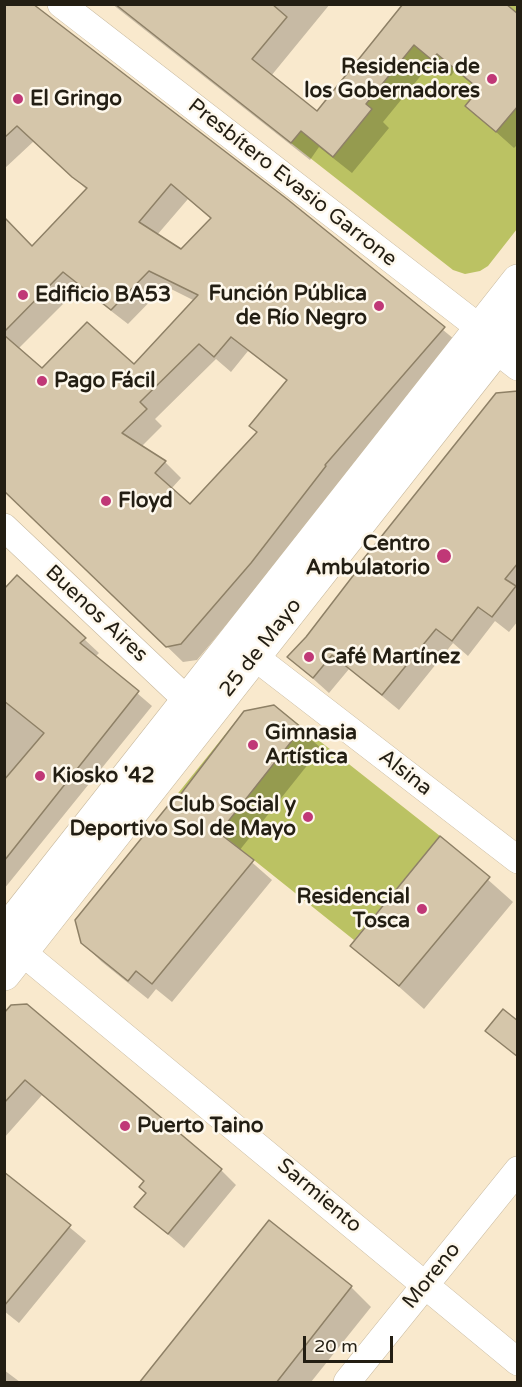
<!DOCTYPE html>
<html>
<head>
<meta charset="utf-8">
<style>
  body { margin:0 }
  #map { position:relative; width:522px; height:1387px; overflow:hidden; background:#f9e9cd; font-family:"Varela Round",sans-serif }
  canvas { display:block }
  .frame { position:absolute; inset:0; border:6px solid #231e13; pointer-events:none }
  .scale { position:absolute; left:303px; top:1336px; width:90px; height:27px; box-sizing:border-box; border:3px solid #231e13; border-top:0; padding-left:8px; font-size:18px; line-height:21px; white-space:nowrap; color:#231e13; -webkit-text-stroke:4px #fef8ec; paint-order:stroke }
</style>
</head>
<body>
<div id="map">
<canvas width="522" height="1387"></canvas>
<div class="frame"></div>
<div class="scale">20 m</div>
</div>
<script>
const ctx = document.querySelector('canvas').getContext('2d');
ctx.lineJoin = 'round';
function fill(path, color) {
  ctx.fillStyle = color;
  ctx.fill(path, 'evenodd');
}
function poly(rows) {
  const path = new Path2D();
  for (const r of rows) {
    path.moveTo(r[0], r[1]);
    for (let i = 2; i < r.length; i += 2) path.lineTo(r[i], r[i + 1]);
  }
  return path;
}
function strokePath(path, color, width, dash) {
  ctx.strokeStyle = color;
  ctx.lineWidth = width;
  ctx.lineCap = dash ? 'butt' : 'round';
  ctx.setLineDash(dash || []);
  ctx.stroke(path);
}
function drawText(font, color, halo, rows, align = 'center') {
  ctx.font = font + ' "Varela Round",sans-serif';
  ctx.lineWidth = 5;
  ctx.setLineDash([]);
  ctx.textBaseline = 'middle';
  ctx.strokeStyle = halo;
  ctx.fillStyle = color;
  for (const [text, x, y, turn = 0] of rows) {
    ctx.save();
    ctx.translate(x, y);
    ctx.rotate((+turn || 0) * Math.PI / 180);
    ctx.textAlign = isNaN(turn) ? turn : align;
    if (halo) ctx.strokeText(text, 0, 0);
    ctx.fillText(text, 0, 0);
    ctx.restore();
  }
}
fill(poly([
  [475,5,517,5,517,229,488,266,480,271,465,274,453,270,291,143,301,131,333,157,372,109,366,104,414,45,432,59],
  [274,705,440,836,354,940,175,797,244,711]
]), '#bbc263');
fill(poly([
  [4,4,286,200,460,344,197,660,183,662,4,489,4,219,33,248,87,190,34,141,4,169],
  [188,199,212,220,181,251,157,235],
  [165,286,195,301,135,366,42,371,18,349,80,287,128,324],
  [248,351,288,382,258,432,190,506,171,489,181,478,165,462,141,447,162,426,155,419,216,359,231,372],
  [112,4,330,4,271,76,317,113,391,22,518,16,518,144,514,148,467,106,480,91,455,70,451,76,432,62,383,122,389,128,352,173,319,147,310,160],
  [518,397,518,621,509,632,495,621,468,656,453,643,399,710,349,669,329,693,289,657],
  [4,592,84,639,99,653,95,657,152,706,4,889],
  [273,707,321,748,239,851,272,880,172,1002,156,989,148,999,102,962,82,943,177,801],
  [441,838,513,902,424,1009,352,945],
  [4,1016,221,1170,236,1185,184,1248,136,1207,148,1193,145,1183,42,1095,4,1138],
  [518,1023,518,1058,487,1031],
  [4,1173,86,1241,19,1323,4,1311],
  [269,1222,351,1287,371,1307,311,1382,141,1382],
  [4,1370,20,1382,4,1382]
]), '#0003');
const building = poly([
  [4,4,33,4,287,199,445,327,325,465,326,466,251,563,181,644,166,647,4,491,4,335,42,368,87,322,134,364,198,295,149,271,111,310,63,272,4,332,4,217,32,246,87,188,72,177,17,126,4,138,4,4],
  [171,184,211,218,181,249,139,222,171,184],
  [231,337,287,380,249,426,257,432,190,504,155,473,166,461,122,433,147,409,140,402,199,344,214,357,231,337],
  [115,4,272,4,287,17,252,59,317,111,403,4,506,4,518,14,518,106,496,132,465,106,479,89,437,54,432,60,414,45,366,104,372,109,333,157,301,131,291,143,115,4],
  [518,391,518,563,505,579,516,586,492,617,478,607,452,641,436,629,382,695,332,655,313,678,287,657,306,637,359,568,357,567,496,393,518,391],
  [17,575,86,638,80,643,139,691,4,861,4,780,44,733,4,701,4,589,17,575],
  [274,705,302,728,219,833,254,860,152,984,136,971,128,981,81,943,75,920,175,797,177,799,244,711,274,705],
  [440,836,490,877,399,986,350,946,440,836],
  [27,1004,222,1169,168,1234,134,1207,146,1193,139,1187,144,1181,25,1080,4,1103,4,1013,11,1005,27,1004],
  [503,1009,518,1021,518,1057,485,1031,503,1009],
  [4,1172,71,1225,4,1306,4,1172],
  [269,1220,352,1286,276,1383,139,1383,269,1220]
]);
fill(building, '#d5c6aa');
strokePath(building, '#8e8066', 1.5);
const minor = poly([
  [61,4,481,329,495,349,518,367],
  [4,527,188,701],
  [238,644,518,860],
  [4,945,22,952,518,1362],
  [347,1382,518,1170]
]);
const secondary = poly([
  [4,934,518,281],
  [4,974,518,321]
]);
strokePath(minor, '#c6b79c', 28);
strokePath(secondary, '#c6b79c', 34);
strokePath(minor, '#fff', 27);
strokePath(secondary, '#fff', 33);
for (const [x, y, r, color] of [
  [492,79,6,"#c03877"],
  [18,99,6,"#c03877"],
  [23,295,6,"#c03877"],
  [379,306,6,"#c03877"],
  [42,381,6,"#c03877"],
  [106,501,6,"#c03877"],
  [444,556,8,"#c03877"],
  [309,657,6,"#c03877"],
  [253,745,6,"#c03877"],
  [40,776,6,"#c03877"],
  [308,817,6,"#c03877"],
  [422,909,6,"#c03877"],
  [125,1126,6,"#c03877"]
]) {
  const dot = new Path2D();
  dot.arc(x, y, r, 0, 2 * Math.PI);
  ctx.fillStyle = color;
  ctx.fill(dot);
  strokePath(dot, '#fef8ec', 2);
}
drawText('bold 21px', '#231e13', '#fef8ec', [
  ["Residencia de",480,67,"right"],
  ["los Gobernadores",480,91,"right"],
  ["El Gringo",30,99],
  ["Función Pública",367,294,"right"],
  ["de Río Negro",367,318,"right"],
  ["Edificio BA53",35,295],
  ["Pago Fácil",54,381],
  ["Floyd",118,501],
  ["Centro",430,544,"right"],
  ["Ambulatorio",430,568,"right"],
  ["Café Martínez",321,657],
  ["Gimnasia",265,733],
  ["Artística",265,757],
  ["Kiosko '42",52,776],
  ["Club Social y",296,805,"right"],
  ["Deportivo Sol de Mayo",296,829,"right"],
  ["Residencial",410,897,"right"],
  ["Tosca",410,921,"right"],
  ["Puerto Taino",137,1126]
], 'left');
drawText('21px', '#231e13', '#fef8ec', [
  ["Presbítero Evasio Garrone",292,183,38],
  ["Buenos Aires",96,614,43],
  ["25 de Mayo",261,648,-52],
  ["Alsina",405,773,38],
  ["Sarmiento",319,1196,40],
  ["Moreno",432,1276,-51]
]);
</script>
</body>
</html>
